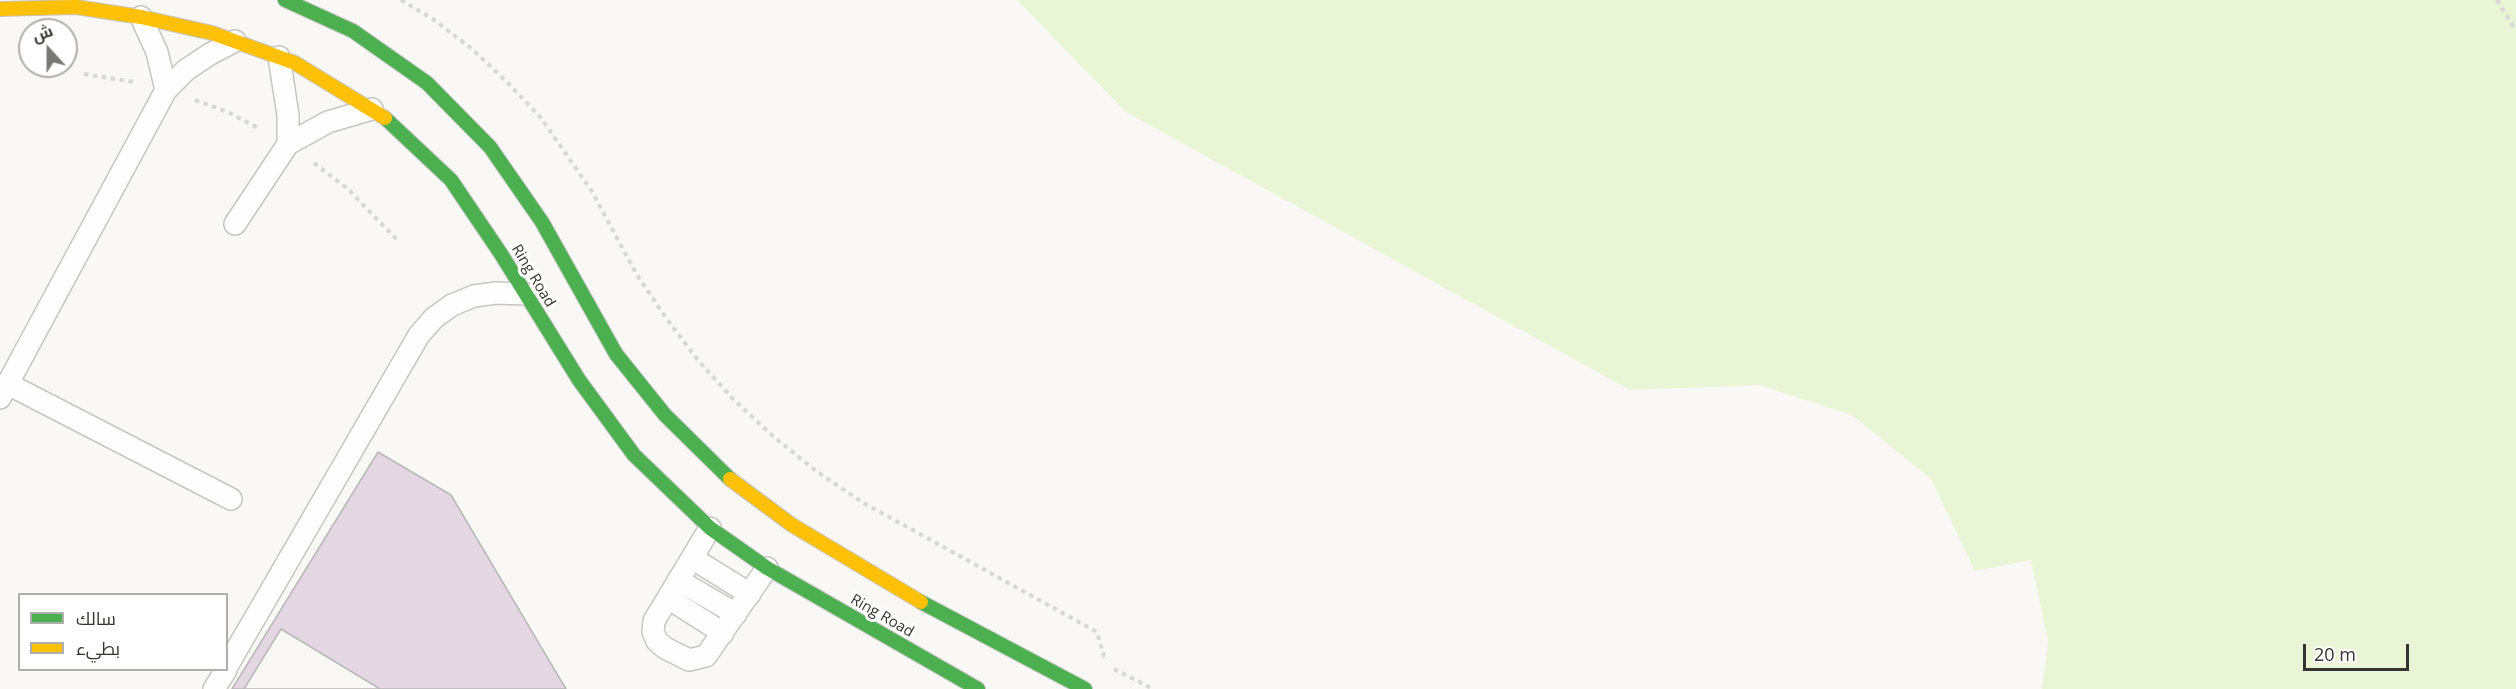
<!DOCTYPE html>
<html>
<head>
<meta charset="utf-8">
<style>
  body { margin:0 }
  #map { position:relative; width:2516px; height:689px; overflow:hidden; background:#faf8f6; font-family:"Open Sans",Cairo,sans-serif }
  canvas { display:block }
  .legend { position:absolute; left:18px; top:593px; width:210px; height:78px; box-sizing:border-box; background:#fff; border:2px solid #aeaead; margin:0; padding:8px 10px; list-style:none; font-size:18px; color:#353432 }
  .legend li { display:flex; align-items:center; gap:12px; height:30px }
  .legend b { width:30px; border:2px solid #aeaead }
  .north { position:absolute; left:18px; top:18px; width:60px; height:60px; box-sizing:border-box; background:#fff; border:2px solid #aeaead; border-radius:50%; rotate:339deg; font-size:16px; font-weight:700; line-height:24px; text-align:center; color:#353432 }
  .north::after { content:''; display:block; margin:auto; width:21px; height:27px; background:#7a7977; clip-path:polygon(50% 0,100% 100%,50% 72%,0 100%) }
  .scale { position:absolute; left:2303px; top:644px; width:106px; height:27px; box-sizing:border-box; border:3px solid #353432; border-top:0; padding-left:8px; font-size:18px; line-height:21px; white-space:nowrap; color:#353432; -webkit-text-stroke:4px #fff; paint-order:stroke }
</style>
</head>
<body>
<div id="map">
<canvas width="2516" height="689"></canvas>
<ul class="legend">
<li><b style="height:8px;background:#4caf50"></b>سالك</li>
<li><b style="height:8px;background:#ffc107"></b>بطيء</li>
</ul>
<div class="north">ش</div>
<div class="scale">20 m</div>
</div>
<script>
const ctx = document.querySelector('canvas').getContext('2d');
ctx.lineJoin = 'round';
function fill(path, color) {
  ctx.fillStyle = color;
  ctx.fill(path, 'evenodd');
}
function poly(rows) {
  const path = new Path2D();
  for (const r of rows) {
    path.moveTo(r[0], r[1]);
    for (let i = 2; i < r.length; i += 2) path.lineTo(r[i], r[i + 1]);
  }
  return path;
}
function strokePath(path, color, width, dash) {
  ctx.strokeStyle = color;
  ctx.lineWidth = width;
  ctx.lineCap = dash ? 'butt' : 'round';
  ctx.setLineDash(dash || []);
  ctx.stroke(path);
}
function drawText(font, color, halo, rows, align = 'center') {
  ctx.font = font + ' "Open Sans",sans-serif';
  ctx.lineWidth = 6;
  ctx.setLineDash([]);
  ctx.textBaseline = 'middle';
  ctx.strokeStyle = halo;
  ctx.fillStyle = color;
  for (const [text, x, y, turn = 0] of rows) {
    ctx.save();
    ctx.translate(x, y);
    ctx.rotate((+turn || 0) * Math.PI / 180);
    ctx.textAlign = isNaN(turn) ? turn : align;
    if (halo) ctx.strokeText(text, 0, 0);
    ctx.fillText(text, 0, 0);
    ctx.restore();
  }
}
fill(poly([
  [1017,0,2516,0,2516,689,2042,689,2048,642,2031,560,1975,571,1931,479,1852,415,1759,385,1630,390,1126,112]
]), '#eaf5d6');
const building = poly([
  [378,452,451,495,566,689,232,689,378,452],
  [281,629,380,689,244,689,281,629]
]);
fill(building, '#e3d7e2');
strokePath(building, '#b9b7b7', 1.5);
const lane = poly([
  [141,17,157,52,166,90],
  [279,57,288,115,288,144],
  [235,224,288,144,328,122,372,109],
  [8,384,231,499],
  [0,398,166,90,186,70,210,54,235,41],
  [710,528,654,621,653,632,657,641,665,648,689,660,706,656,767,568],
  [692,558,750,594],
  [678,580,736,614],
  [668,598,723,633],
  [226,668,419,335,434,318,452,305,474,296,496,293,525,294],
  [214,689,226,670]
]);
const fast = poly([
  [285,0,353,31,427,83,490,147,542,222,616,354,665,415,730,479],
  [385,118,451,180,501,254,579,380,634,455,710,528,767,568,978,689],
  [921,602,1085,689]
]);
const slow = poly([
  [0,9,76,7,141,17,212,33,295,63,385,118],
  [730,479,792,525,921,602]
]);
strokePath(lane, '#c7c5c3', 24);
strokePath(fast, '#c7c5c3', 16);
strokePath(slow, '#c7c5c3', 16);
strokePath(poly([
  [401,0,433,19,472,49,507,82,541,118,591,190,637,275,666,318,697,359,734,400,774,437,816,471,862,502,1097,632,1105,660],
  [2497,0,2516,31],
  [84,74,134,82],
  [195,100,228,112,260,129],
  [314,163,348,189,399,242],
  [1114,669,1153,689]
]), '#d7d7d7', 4, [4.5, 4.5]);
strokePath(lane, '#fefefe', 21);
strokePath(fast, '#4caf50', 14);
strokePath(slow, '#ffc107', 14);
drawText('15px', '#353432', '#fff', [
  ["Ring Road",533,276,59],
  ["Ring Road",882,616,30]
]);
</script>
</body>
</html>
